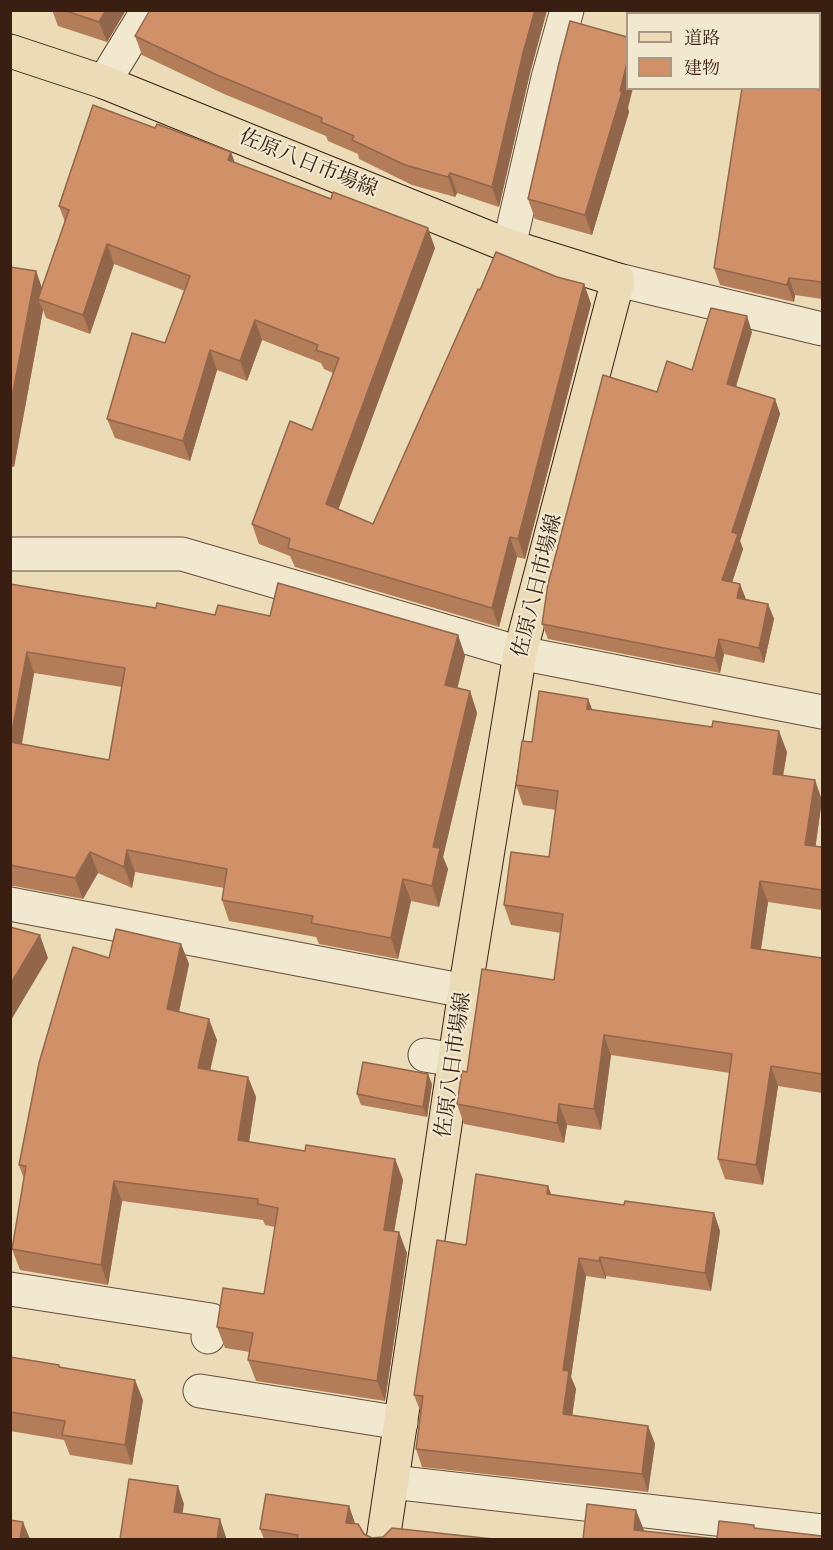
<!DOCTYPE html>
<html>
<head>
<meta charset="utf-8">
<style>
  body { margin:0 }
  #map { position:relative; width:833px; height:1550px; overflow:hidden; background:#ebdbb7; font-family:"Gentium Book Plus","Noto Serif JP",serif }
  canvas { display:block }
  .frame { position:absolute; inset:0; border:12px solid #381f11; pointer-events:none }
  .legend { position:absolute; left:626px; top:12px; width:195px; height:78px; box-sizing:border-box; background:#f2e8d0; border:2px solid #a89884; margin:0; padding:8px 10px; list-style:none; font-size:18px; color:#381f11 }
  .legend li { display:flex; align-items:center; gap:12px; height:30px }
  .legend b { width:30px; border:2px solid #a89884 }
</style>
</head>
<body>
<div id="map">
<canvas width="833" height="1550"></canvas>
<div class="frame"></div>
<ul class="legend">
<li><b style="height:8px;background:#ebdbb7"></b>道路</li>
<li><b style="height:16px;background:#d09169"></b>建物</li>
</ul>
</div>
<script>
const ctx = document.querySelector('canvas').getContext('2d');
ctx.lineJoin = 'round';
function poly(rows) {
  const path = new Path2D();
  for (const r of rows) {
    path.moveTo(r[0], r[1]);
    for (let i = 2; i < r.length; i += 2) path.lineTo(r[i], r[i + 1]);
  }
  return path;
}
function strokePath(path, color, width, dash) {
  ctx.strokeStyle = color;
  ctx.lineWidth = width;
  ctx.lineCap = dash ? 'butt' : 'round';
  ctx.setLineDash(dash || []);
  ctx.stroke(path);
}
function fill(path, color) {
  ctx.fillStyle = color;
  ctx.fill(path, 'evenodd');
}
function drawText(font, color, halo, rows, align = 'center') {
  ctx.font = font + ' "Gentium Book Plus","Noto Serif JP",serif';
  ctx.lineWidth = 4.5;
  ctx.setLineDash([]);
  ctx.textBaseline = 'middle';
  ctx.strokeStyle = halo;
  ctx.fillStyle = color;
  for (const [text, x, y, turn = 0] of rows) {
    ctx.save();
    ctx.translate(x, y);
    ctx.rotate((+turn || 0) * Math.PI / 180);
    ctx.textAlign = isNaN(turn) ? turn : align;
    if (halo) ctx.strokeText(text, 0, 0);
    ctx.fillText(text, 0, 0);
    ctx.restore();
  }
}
const minor = poly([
  [104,82,148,10],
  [509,246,548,78,567,10],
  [618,280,822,329],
  [10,554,182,554,520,653,822,712],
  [10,904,465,991],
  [425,1055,455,1060],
  [10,1289,211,1320,208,1337],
  [200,1391,401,1423],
  [392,1482,822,1531]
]);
const major = poly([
  [10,51,104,82,509,246,618,280,520,653,465,991,383,1540]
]);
strokePath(minor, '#654e3a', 35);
strokePath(major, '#381f11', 35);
strokePath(minor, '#f2e8d0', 33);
strokePath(major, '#ebdbb7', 33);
fill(poly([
  [52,10,126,10,107,42,58,26],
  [150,10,547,10,530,73,499,207,457,193,455,197,412,185,359,159,358,154,328,141,326,136,224,94,142,55,135,36],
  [709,10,822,10,822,31,819,31,819,14,724,14],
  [822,49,822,299,795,295,794,302,720,285,714,268,819,90],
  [628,108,629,112,592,235,535,219,528,199],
  [155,128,231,152,234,162,435,248,338,509,373,524,480,290,557,277,584,284,591,304,525,559,517,557,499,627,295,567,290,556,259,544,252,524,312,430,333,373,324,369,321,363,262,340,247,381,217,370,190,461,115,438,107,419,165,343,185,291,114,264,90,334,46,318,43,310,14,467,10,467,10,267,36,271,42,288,65,222,59,206],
  [752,332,736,387,775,399,780,414,740,541,743,549,732,582,746,599,768,604,774,619,764,663,724,654,720,673,548,639,542,624,657,392],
  [10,584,156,608,215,615,270,616,458,635,465,656,457,688,470,691,477,713,443,857,448,869,439,907,411,901,398,959,319,944,316,937,229,921,222,900,224,888,135,872,132,888,98,873,83,899,14,886,10,886],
  [34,673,122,687,109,760,22,744],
  [588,699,592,710,787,752,783,775,822,800,815,846,822,847,822,910,768,902,761,949,822,958,822,1093,778,1086,763,1185,725,1179,718,1159,730,1073,611,1055,601,1130,567,1125,564,1143,464,1124,457,1104,467,1072,554,980,561,933,511,925,504,905,549,857,556,810,523,805,516,785,532,742],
  [181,944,189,964,179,1012,217,1040,210,1070,248,1077,256,1097,249,1142,305,1151,395,1159,403,1180,394,1231,407,1253,385,1401,256,1381,248,1360,250,1352,225,1348,217,1327,264,1294,275,1227,265,1225,263,1220,122,1201,108,1285,20,1270,12,1249,24,1179,19,1165,109,958],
  [432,1084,427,1117,361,1105,357,1094],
  [552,1195,624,1205,714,1213,720,1231,711,1291,606,1276,606,1279,586,1276,571,1377,576,1389,572,1415,648,1426,655,1444,648,1492,422,1467,416,1449,421,1413,414,1395,466,1245],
  [10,1357,60,1367,143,1400,132,1465,70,1455,64,1440,10,1431],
  [349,1506,355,1524,364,1534,372,1538,493,1539,264,1539,260,1529]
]), '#b37d5a');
fill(poly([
  [106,10,126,10,107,42,99,22],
  [535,10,547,10,530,73,499,207,492,187,523,53],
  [627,63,627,88,633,88,628,108,629,112,592,235,585,215],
  [231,152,238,172,228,160],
  [450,173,457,193,455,197,448,177],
  [428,228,435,248,333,524,326,504],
  [107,244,114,264,90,334,83,315],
  [36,271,45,297,38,299,43,310,14,467,10,458,10,408],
  [789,278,795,295,794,302,787,285],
  [584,284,591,304,525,559,518,539],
  [747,316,752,332,732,399,727,384],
  [255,320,262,340,247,381,240,361],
  [210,350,217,370,190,461,183,441],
  [775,399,780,414,740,541,743,549,728,595,722,580,732,532],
  [510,537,517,557,499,627,492,608],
  [740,584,746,599,737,598],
  [768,604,774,619,764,663,759,648],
  [458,635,465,656,453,707,445,685],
  [719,639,724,654,720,673,715,658],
  [27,652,34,673,18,764,10,742],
  [470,691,477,713,443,857,448,869,439,907,432,886,433,847],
  [588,699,596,719,587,709],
  [779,731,787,752,780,794,773,774],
  [815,780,822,800,813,865,805,845],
  [127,850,135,872,132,888,124,867],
  [90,852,98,873,83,899,75,878],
  [403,879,411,901,398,959,391,938],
  [760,881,768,902,758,968,751,948],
  [40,935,48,958,10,1022,10,985],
  [181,944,189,964,175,1030,167,1009],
  [209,1019,217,1040,206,1089,198,1068],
  [604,1035,611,1055,601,1130,594,1109],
  [771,1066,778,1086,763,1185,756,1165],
  [428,1074,432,1084,427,1117,423,1107],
  [248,1077,256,1097,246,1161,238,1140],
  [559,1104,567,1125,564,1143,557,1123],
  [395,1159,403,1180,391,1250,384,1230],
  [114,1181,122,1201,108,1285,101,1265],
  [548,1186,555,1204,547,1194],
  [714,1213,720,1231,711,1291,705,1273],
  [399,1232,407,1253,385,1401,377,1381],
  [600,1257,606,1276,606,1279,599,1261],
  [579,1258,586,1276,571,1377,576,1389,570,1432,563,1414,563,1370],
  [135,1380,143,1400,132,1465,125,1445],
  [648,1426,655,1444,648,1492,642,1474],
  [178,1486,184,1504,180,1529,174,1512],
  [349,1506,356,1526,346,1523],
  [636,1510,644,1530,642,1539,634,1530],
  [220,1519,226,1537,226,1539,217,1539],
  [23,1522,30,1539,20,1539]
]), '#92664a');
const building = poly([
  [63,10,106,10,99,22,63,10],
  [150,10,535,10,523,53,492,187,450,173,448,177,405,165,352,140,354,136,321,122,322,118,217,75,135,36,150,10],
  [783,10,822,10,822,15,819,14,783,10],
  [570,21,627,37,627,63,620,91,622,92,585,215,528,199,559,63,570,21],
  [822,49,822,282,789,278,787,285,714,268,742,88,811,88,819,90,822,49],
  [93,105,155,128,157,124,231,152,228,160,331,199,333,192,428,228,326,504,373,524,478,289,480,290,496,252,557,277,584,284,518,539,510,537,492,608,288,548,290,539,252,524,290,421,312,430,339,358,316,350,318,345,255,320,240,361,210,350,183,441,107,419,132,333,165,343,190,276,107,244,83,315,38,299,69,210,59,206,93,105],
  [10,267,36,271,10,408,10,267],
  [711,308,747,316,727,384,775,399,732,532,738,534,722,580,740,584,737,598,768,604,759,648,719,639,715,658,542,624,548,584,603,375,657,392,667,361,692,370,711,308],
  [278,583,458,635,445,685,470,691,433,847,440,848,432,886,403,879,391,938,311,923,313,916,222,900,227,869,127,850,124,867,90,852,75,878,10,865,10,742,109,760,125,668,27,652,10,742,10,584,156,608,157,603,215,615,218,605,270,616,278,583],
  [539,691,588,699,587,709,712,727,713,721,779,731,773,774,815,780,805,845,822,847,822,890,760,881,751,948,822,958,822,1074,771,1066,756,1165,718,1159,732,1054,604,1035,594,1109,559,1104,557,1123,457,1104,462,1071,467,1072,482,969,554,980,563,914,504,905,511,852,549,857,558,791,516,785,522,741,532,742,539,691],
  [10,927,40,935,10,985,10,927],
  [116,929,181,944,167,1009,209,1019,198,1068,248,1077,238,1140,305,1151,306,1145,395,1159,384,1230,399,1232,377,1381,248,1360,253,1333,217,1327,223,1288,264,1294,278,1208,258,1204,258,1199,114,1181,101,1265,12,1249,26,1166,19,1165,39,1063,73,947,109,958,116,929],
  [363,1062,428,1074,423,1107,357,1094,363,1062],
  [476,1174,548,1186,547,1194,624,1205,625,1201,714,1213,705,1273,600,1257,599,1261,579,1258,563,1370,569,1371,563,1414,648,1426,642,1474,416,1449,423,1396,414,1395,437,1240,466,1245,476,1174],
  [10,1357,59,1365,59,1367,135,1380,125,1445,62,1435,65,1421,10,1412,10,1357],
  [129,1479,178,1486,174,1512,220,1519,217,1539,120,1539,129,1479],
  [266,1494,349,1506,346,1523,358,1524,364,1534,372,1538,383,1537,392,1528,493,1539,297,1539,298,1535,260,1529,266,1494],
  [587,1504,636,1510,634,1530,717,1539,719,1521,754,1525,754,1528,822,1536,822,1539,583,1539,587,1504],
  [10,1520,23,1522,20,1539,10,1539,10,1520]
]);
fill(building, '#d09169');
strokePath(building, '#92664a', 1.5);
drawText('21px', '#381f11', '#f2e8d0', [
  ["佐原八日市場線",308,164,22],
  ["佐原八日市場線",538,586,-76],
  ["佐原八日市場線",454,1065,-82]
]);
</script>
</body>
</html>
